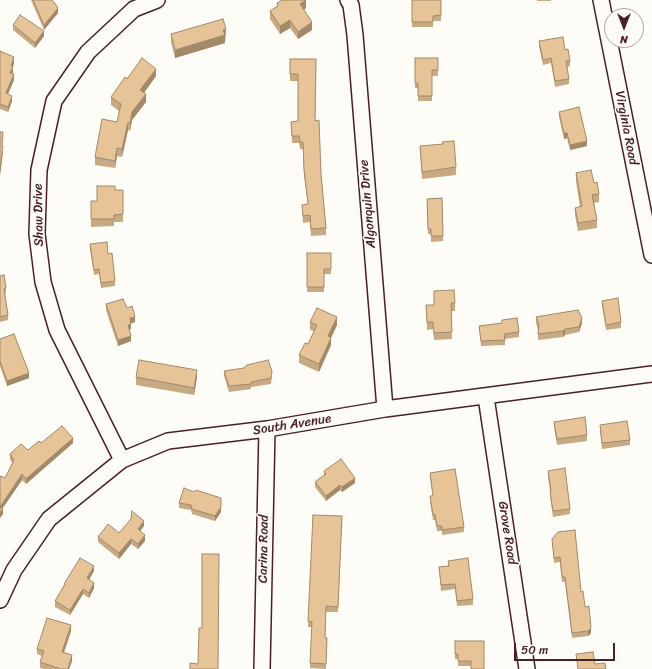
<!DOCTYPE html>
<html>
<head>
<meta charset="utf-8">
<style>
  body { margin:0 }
  #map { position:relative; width:652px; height:669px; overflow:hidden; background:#fdfcf7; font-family:Sriracha,sans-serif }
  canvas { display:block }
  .north { position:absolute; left:604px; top:8px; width:40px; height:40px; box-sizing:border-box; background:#fdfcf7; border:1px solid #b5a4a5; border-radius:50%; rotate:180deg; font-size:11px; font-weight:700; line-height:16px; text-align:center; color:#4a1f2b }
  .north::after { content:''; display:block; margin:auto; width:14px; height:18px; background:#4a1f2b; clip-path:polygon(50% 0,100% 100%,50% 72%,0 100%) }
  .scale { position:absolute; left:514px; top:643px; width:101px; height:18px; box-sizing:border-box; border:2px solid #4a1f2b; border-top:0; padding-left:5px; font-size:12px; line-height:14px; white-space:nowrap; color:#4a1f2b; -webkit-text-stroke:3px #fdfcf7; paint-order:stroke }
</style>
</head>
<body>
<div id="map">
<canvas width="652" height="669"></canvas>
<div class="north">N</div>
<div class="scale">50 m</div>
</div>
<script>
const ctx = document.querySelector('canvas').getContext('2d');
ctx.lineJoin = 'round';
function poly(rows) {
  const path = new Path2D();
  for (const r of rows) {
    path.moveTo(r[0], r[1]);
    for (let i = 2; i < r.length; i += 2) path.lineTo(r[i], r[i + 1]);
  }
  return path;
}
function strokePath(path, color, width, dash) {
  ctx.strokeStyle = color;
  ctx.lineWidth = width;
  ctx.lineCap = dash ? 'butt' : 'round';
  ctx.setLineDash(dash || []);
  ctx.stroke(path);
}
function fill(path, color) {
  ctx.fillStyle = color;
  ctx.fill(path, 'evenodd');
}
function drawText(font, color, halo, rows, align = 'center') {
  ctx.font = font + ' Sriracha,sans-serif';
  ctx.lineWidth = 3;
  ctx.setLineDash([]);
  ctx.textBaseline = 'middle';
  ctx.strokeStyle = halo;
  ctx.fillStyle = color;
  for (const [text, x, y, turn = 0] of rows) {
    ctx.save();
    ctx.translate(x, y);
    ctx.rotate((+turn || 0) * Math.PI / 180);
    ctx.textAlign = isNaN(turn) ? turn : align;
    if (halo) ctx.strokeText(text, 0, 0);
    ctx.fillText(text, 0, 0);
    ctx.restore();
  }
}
const street = poly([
  [348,0,351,5,355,35,385,409],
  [601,0,652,255],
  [486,397,527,669],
  [122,460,57,330,43,282,37,234,39,170,54,101,88,52,134,9,157,0],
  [0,600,14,570,49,519,122,460,168,441,267,429,385,409,652,374],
  [262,669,267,429]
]);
strokePath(street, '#4a1f2b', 18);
strokePath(street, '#fdfcf7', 15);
fill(poly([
  [31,0,52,0,58,13,44,30],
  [281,0,306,0,306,8,304,10,312,30,298,39,290,28,280,34,270,19,270,11,277,6,281,1],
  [412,0,441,0,441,21,433,21,433,27,412,27],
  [537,0,551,0,551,1,537,1],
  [13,25,44,36,35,48,13,30],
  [171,34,226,37,225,37,225,43,175,58,171,42],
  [539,41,565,50,570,61,570,66,567,67,569,79,569,84,555,87,551,63,543,65,539,46],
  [0,51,14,63,13,67,13,72,12,74,14,80,8,94,12,101,8,112,0,109],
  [415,58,438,58,438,76,432,76,432,101,418,101,418,88,415,88],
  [290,59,316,59,315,121,321,174,326,228,326,235,311,236,310,222,303,223,302,205,308,204,304,176,303,149,300,149,299,143,292,143,291,122,298,121,298,81,290,81],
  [156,76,144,93,146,102,132,120,130,131,128,130,122,157,117,156,115,168,95,165,95,157,117,122,119,111,111,105,111,97,127,79],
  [559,112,587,146,570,150,567,138,564,139,559,117],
  [420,146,456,167,456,175,422,179],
  [576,173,594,183,599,194,599,202,594,203,597,220,597,228,578,231,575,215,575,208,580,207,576,181],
  [115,190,123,190,123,222,114,222,114,226,91,227,91,201,97,201],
  [442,198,443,241,431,242,431,234,428,234,427,199],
  [90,244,108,254,115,281,115,286,101,288,99,274,94,275,90,249],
  [307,253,331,253,331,274,324,274,324,292,307,292],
  [0,276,6,288,6,293,4,294,8,315,8,320,0,322],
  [434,291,455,303,455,311,451,311,452,339,434,340,433,329,427,330,426,305,434,305],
  [602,301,621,322,621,328,606,330,602,306],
  [106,304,127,308,135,322,131,323,131,329,129,330,131,341,118,346,106,310],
  [536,317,582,323,579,332,565,335,563,337,538,340,538,330,536,323],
  [502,320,519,332,519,337,505,339,505,345,481,346,479,326,502,323],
  [310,322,337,325,331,338,331,345,319,372,299,363,299,355,308,344,314,331,310,330],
  [0,339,29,378,7,386,0,366],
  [224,371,272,376,271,384,251,387,251,389,229,392,224,376],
  [136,377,197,377,194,395,136,385],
  [554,422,587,435,587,441,557,445,554,427],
  [600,425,630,440,630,445,602,449,600,430],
  [41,443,73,443,26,484,22,480,2,509,3,514,0,518,0,477,5,478,13,463,10,460,10,454,28,450],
  [324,471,355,483,342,492,340,490,326,501,315,487,315,482,324,475],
  [548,471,570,509,570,514,553,517,550,496,550,491,548,476],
  [430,473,464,527,464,532,442,535,442,531,437,531,435,520,433,520,430,502,430,496,433,496,430,478],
  [194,492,221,498,221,512,215,521,192,514,191,510,179,508,179,503],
  [342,516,338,612,326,612,325,638,327,638,326,669,310,668,312,627,308,627,308,621],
  [144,526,140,531,145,541,138,549,131,544,119,559,98,542,98,537,119,533],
  [552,539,581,592,585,607,591,633,588,636,572,638,565,582,562,582,560,562,554,563],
  [448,561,473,599,473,605,457,606,455,589,441,591,439,567,448,566],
  [94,571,89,580,94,588,89,598,83,594,70,615,55,607,55,601,64,587,64,584],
  [71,631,64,653,72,661,69,669,45,669,40,668,40,662,42,656,37,654,37,649],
  [455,641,484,641,471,666,458,666,458,659,455,659]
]), '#c7a983');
fill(poly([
  [306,0,306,8,300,12,300,4],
  [58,8,58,13,44,30,44,25],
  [290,20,290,28,280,34,280,26],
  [312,22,312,30,298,39,298,32],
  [226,29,225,43,175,58,175,50],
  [44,31,44,36,35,48,35,43],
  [14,57,14,63,11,71,11,66],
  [13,67,13,72,10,78,10,73],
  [156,69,156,76,140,98,140,90],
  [14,74,14,80,6,98,6,93],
  [146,94,146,102,132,120,130,131,130,123,132,112],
  [12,96,12,101,8,112,8,107],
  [128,122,128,130,122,157,122,149],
  [564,133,567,133,567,138,564,139],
  [587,141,587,146,570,150,570,145],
  [3,146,3,152,0,176,0,171],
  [117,148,117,156,115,168,115,161],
  [135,317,135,322,130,324,130,318],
  [337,317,337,325,328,344,328,336],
  [582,318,582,323,579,332,579,327],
  [131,324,131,329,128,330,128,325],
  [565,329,565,335,563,337,563,331],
  [131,336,131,341,118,346,118,340],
  [331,338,331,345,319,372,319,364],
  [197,370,197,377,194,395,194,388],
  [29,373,29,378,7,386,7,381],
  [73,438,73,443,26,484,26,479],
  [22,474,22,480,0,512,0,507],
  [355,478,355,483,342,492,342,487],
  [340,485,340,490,326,501,326,496],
  [221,507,221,512,215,521,215,516],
  [3,509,3,514,0,518,0,513],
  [144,521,144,526,138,534,138,529],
  [145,535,145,541,138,549,138,544],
  [131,539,131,544,119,559,119,553],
  [94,566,94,571,87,583,87,578],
  [94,583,94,588,89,598,89,593],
  [83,589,83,594,70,615,70,610],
  [71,625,71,631,62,657,62,652],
  [591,628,591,633,588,636,588,631],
  [72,655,72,661,69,669,68,669]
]), '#a2896a');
const building = poly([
  [33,0,52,0,54,2,58,8,44,25,33,0],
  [282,0,306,0,300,4,312,22,298,32,290,20,280,26,270,11,278,6,277,3,282,0],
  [412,0,441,0,441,15,433,16,433,22,412,22,412,0],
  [20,15,44,31,35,43,13,25,20,15],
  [223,19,226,29,223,30,225,35,175,50,171,34,223,19],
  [563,37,565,50,568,49,570,61,566,61,569,79,555,81,551,58,543,60,539,41,563,37],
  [0,51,14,57,11,66,13,67,10,73,14,74,6,93,12,96,8,107,0,104,0,51],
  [142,58,156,69,140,90,146,94,132,112,130,123,128,122,122,149,117,148,115,161,95,157,102,119,117,122,121,104,111,97,125,77,127,79,142,58],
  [415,58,438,58,438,70,432,70,432,96,418,96,418,83,415,83,415,58],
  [290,59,316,59,315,121,319,120,321,174,326,228,311,229,310,215,303,216,302,205,308,204,304,169,303,142,300,142,299,136,292,136,291,122,298,121,298,74,290,74,290,59],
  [579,107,587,141,570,145,567,133,564,133,559,112,579,107],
  [0,132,3,132,2,146,3,146,0,171,0,132],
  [454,141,456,167,422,172,420,146,443,144,442,142,454,141],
  [591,170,594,183,597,182,599,194,592,195,597,220,578,223,575,208,582,206,576,173,591,170],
  [97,186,115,186,115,190,123,190,123,214,114,215,114,219,91,219,91,201,97,201,97,186],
  [442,198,443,236,431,236,431,229,428,229,427,199,442,198],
  [107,242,108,254,112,253,115,281,101,283,99,269,94,270,90,244,107,242],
  [307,253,331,253,331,269,324,269,324,287,307,287,307,253],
  [4,275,6,288,4,289,8,315,0,317,0,276,4,275],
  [454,290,455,303,451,303,452,332,434,333,433,322,427,322,426,305,434,305,434,291,454,290],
  [618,298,621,322,606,325,602,301,618,298],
  [123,299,127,308,132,306,135,317,130,318,131,324,128,325,131,336,118,340,106,304,123,299],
  [317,308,337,317,328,336,331,338,319,364,299,355,305,343,308,344,317,325,310,322,317,308],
  [578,310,582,318,579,327,565,329,563,331,538,334,539,325,536,317,578,310],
  [517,318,519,332,504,334,505,340,481,341,479,326,502,323,502,320,517,318],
  [14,334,29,373,7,381,0,361,0,339,14,334],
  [139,360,197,370,194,388,136,377,139,360],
  [268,360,272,371,271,378,251,382,251,384,229,386,224,371,244,368,247,365,268,360],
  [585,417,587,435,557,439,554,422,585,417],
  [627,421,630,440,602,443,600,425,627,421],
  [62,426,73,438,26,479,22,474,0,507,0,477,1,476,5,478,14,460,10,454,21,444,28,450,39,441,41,443,62,426],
  [341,459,355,478,342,487,340,485,326,496,315,482,326,474,324,471,341,459],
  [565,468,570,509,553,511,550,491,551,491,548,471,565,468],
  [455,469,464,527,442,530,442,526,437,526,435,514,433,515,430,496,433,496,430,473,455,469],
  [184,488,194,492,196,490,221,498,221,507,215,516,192,509,191,505,179,503,184,488],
  [0,507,3,509,0,513,0,507],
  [132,511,144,521,138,529,145,535,138,544,131,539,119,553,98,537,108,524,119,533,131,519,132,511],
  [313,515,342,516,338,607,326,606,325,638,327,638,326,664,310,663,312,622,308,621,313,515],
  [575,530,581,592,583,591,585,607,589,606,591,628,588,631,572,633,565,577,562,577,560,557,554,558,552,539,558,532,575,530],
  [202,554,219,554,218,669,190,669,190,663,198,664,199,628,202,628,202,554],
  [80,558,94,566,87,578,94,583,89,593,83,589,70,610,55,601,65,584,64,584,80,558],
  [468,558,473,599,457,601,455,584,441,585,439,567,449,566,448,561,468,558],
  [47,618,71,625,62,652,72,655,68,669,61,669,40,662,44,651,37,649,47,618],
  [455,641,484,641,484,669,471,669,471,661,458,661,458,654,455,654,455,641],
  [593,652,595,664,605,663,606,669,578,669,576,654,593,652]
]);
fill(building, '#e7c498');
strokePath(building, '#a2896a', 1);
drawText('13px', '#4a1f2b', '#fdfcf7', [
  ["Virginia Road",626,128,79],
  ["Algonquin Drive",368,204,-95],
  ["Shaw Drive",39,215,-91],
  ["South Avenue",292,425,-9],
  ["Grove Road",507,533,81],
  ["Carina Road",264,549,-89]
]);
</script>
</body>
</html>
